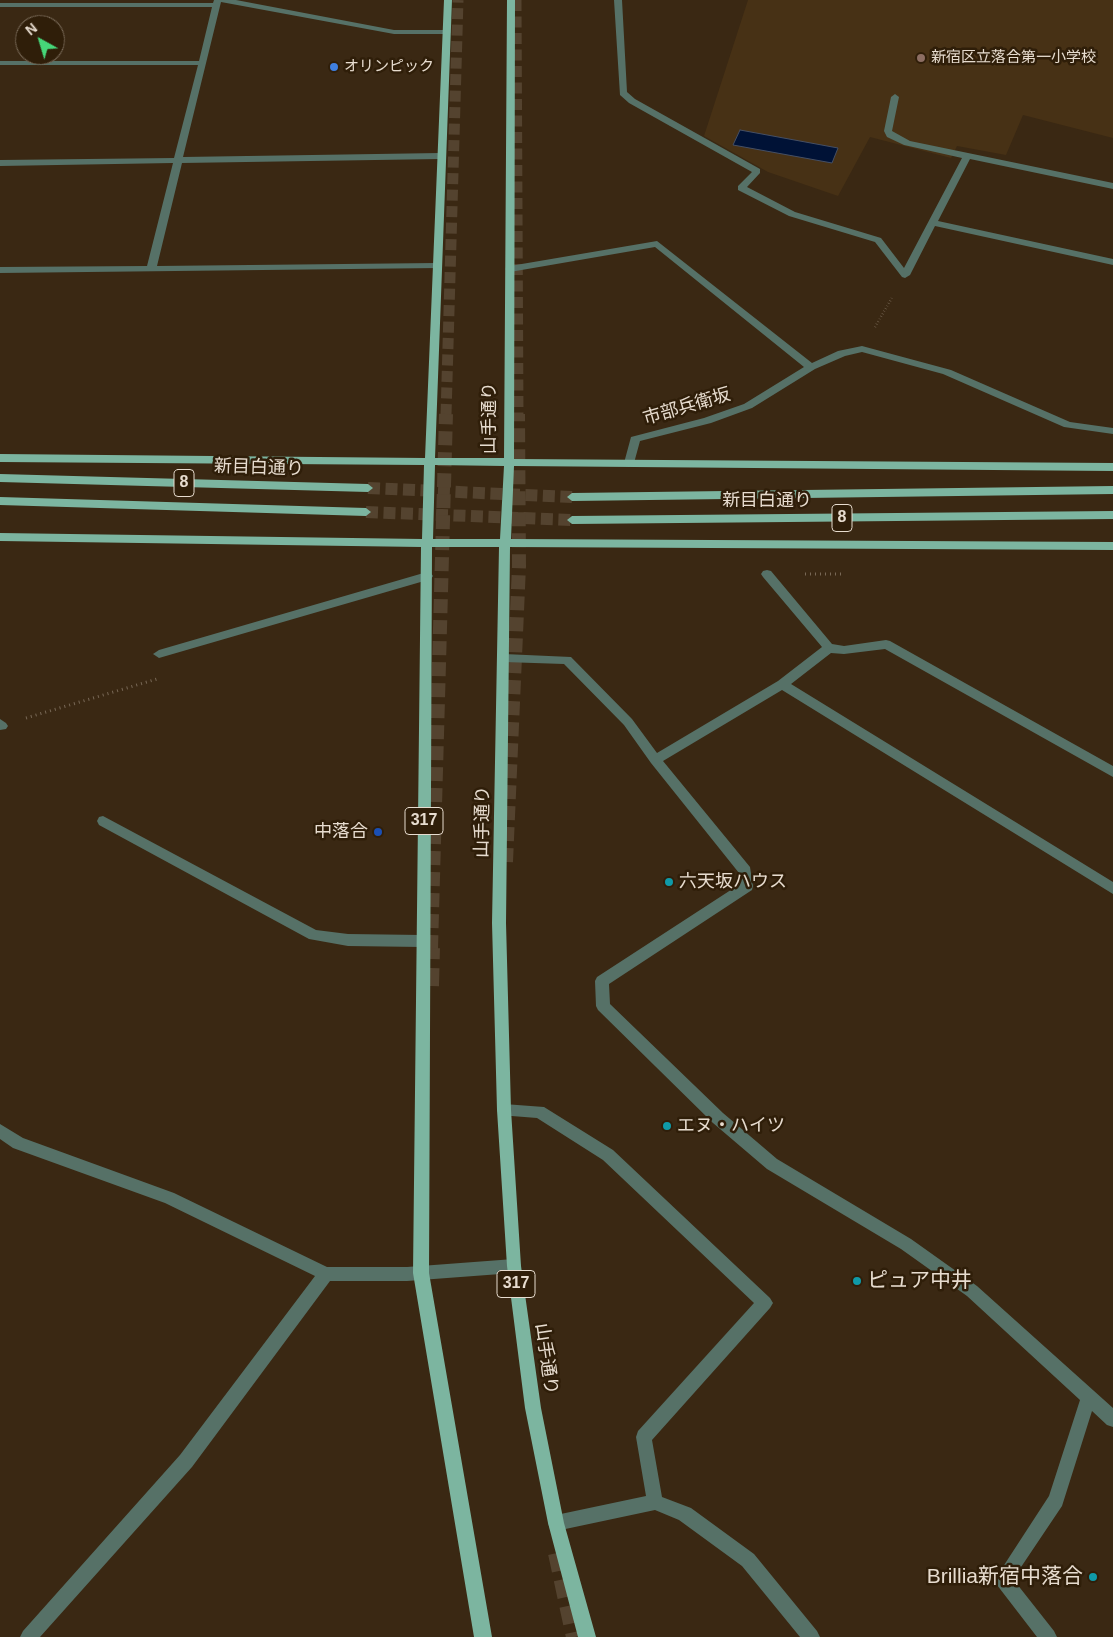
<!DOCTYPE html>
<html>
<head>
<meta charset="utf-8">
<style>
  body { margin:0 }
  #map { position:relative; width:1113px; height:1637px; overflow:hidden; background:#3a2813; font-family:Arial,sans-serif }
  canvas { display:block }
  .north { position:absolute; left:15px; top:15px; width:50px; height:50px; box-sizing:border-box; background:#2f1e09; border:1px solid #796a58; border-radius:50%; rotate:321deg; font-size:14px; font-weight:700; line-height:20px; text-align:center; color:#e7dccf }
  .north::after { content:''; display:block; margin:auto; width:18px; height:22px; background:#46d779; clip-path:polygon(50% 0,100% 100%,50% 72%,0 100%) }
</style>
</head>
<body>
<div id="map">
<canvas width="1113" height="1637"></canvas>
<div class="north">N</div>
</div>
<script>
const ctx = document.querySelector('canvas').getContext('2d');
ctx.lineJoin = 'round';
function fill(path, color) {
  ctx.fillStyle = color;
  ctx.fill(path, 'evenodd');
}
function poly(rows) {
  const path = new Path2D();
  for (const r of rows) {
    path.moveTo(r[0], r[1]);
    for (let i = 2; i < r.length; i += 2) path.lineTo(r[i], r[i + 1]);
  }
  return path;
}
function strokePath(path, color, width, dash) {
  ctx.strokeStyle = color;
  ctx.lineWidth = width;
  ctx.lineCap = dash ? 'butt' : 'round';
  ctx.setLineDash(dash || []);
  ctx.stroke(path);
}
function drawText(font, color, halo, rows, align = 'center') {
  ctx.font = font + ' Arial,"Noto Sans JP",sans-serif';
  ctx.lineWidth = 5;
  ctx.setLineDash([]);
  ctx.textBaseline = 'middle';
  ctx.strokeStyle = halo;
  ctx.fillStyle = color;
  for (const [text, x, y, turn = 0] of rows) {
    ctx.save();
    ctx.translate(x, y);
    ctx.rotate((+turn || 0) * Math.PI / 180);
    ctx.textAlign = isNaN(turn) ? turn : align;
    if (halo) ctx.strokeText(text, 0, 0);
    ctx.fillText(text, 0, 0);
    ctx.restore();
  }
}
fill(poly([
  [748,0,1113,0,1113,138,1023,115,1006,155,957,146,951,158,870,137,838,196,768,172,704,136]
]), '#473115');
const water = poly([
  [740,130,838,148,832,163,733,145,740,130]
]);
fill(water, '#001236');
strokePath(water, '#454f64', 1);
strokePath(poly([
  [368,488,572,497],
  [366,512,572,520]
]), '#54432f', 12, [12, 5.5]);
strokePath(poly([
  [516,0,518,415],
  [446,415,458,0]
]), '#54432f', 11, [11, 5.5]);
strokePath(poly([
  [506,862,519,566,518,414],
  [431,949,446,414]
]), '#54432f', 14, [14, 7]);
strokePath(poly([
  [430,986,431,948],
  [557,1553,575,1637]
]), '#54432f', 18, [18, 9]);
strokePath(poly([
  [875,327,893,296]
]), '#786856', 2.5, [0.5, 2.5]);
strokePath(poly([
  [805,574,841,574],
  [26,718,157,679]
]), '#786856', 3, [1, 4]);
fill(poly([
  [214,0,236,0,394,30,447,30,451,32,447,34,394,34,221,2,183,157,440,153,444,156,440,159,182,163,157,266,436,263,441,266,439,268,0,273,0,267,147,266,173,163,0,166,0,160,174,158,198,65,0,65,0,61,199,61,212,7,0,7,0,3,213,3,214,0],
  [614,0,622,0,627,92,635,99,760,169,760,173,747,187,795,212,881,238,904,268,962,158,904,145,887,137,884,131,891,97,895,94,899,97,892,131,910,141,1113,183,1113,189,970,159,938,221,1113,259,1113,265,935,226,910,275,905,278,902,277,875,242,789,216,738,190,738,186,752,172,629,103,620,95,614,0],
  [657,241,812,363,838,351,862,346,951,370,1070,422,1113,428,1113,434,1064,427,943,374,862,352,845,356,815,369,752,408,711,423,640,441,634,463,629,467,625,466,624,463,631,437,704,418,744,404,804,367,655,247,510,272,505,269,510,266,657,241],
  [767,570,771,571,832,644,844,646,886,640,890,641,1113,766,1113,777,885,649,844,654,831,653,791,684,1113,882,1113,894,782,690,663,761,750,867,753,886,752,890,609,984,610,1004,723,1113,777,1159,911,1239,977,1286,1113,1408,1113,1427,1107,1425,1092,1411,1062,1506,1013,1579,1054,1631,1057,1637,1037,1637,997,1585,995,1579,1049,1496,1080,1400,967,1296,901,1249,767,1169,713,1123,598,1010,596,1006,595,981,597,977,740,884,739,873,651,763,624,725,564,664,504,662,498,658,504,654,571,657,632,719,657,753,778,681,822,647,763,577,761,574,763,571,767,570],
  [427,572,431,573,433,576,431,579,159,658,153,654,159,650,427,572],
  [0,719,6,723,8,726,6,729,0,730,0,719],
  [103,816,316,930,348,934,422,935,427,937,429,941,427,945,422,947,348,946,309,939,99,825,97,821,99,817,103,816],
  [504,1104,544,1107,613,1150,770,1298,773,1303,770,1308,652,1440,662,1497,691,1508,754,1554,817,1631,820,1637,800,1637,742,1566,679,1520,655,1510,556,1531,550,1529,548,1523,550,1517,556,1515,646,1496,636,1437,638,1431,754,1303,603,1160,537,1118,499,1115,497,1110,499,1105,504,1104],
  [0,1124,23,1138,174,1193,327,1267,407,1267,514,1259,519,1261,521,1266,519,1271,514,1273,407,1281,330,1281,192,1467,40,1637,20,1637,23,1631,180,1455,315,1276,165,1203,13,1148,0,1139,0,1124]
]), '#567167');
fill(poly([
  [444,0,452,0,435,458,504,458,507,0,515,0,514,459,1113,463,1113,471,514,466,511,539,1113,542,1113,550,510,547,506,923,511,1110,521,1266,541,1408,564,1523,596,1637,578,1637,548,1523,525,1408,507,1266,497,1110,492,923,499,547,432,547,429,1273,492,1637,474,1637,413,1273,421,547,0,541,0,533,422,539,424,465,0,462,0,454,425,458,444,0],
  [435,465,504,466,500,539,433,539,435,465],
  [0,474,368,484,373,488,368,492,0,482,0,474],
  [1113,486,1113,494,572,501,567,497,572,493,1113,486],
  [0,497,366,508,371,512,366,516,0,505,0,497],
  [1113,511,1113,519,572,524,567,520,572,516,1113,511]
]), '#7cb5a0');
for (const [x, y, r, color] of [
  [921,58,5,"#8d6e63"],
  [334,67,5,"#3f7fe0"],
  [378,832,5,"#1a4fb4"],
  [669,882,5,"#0f9aa8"],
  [667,1126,5,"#0f9aa8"],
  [857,1281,5,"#0f9aa8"],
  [1093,1577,5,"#0f9aa8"]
]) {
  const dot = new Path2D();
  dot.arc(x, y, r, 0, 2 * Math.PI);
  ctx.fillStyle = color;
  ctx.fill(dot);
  strokePath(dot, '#2f1e09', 2);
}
drawText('15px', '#e7dccf', '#2f1e09', [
  ["新宿区立落合第一小学校",931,58],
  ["オリンピック",344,67]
], 'left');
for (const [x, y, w] of [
  [184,483,20],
  [842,518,20],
  [424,821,38],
  [516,1284,38]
]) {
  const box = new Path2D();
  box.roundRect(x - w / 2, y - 13.5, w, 27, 4);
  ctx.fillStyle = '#2f1e09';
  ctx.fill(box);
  strokePath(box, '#e7dccf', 1);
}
drawText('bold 16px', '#e7dccf', null, [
  ["8",184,483],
  ["8",842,518],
  ["317",424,821],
  ["317",516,1284]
]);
drawText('18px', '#e7dccf', '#2f1e09', [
  ["市部兵衛坂",687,407,-16],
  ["山手通り",490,418,-90],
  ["新目白通り",259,468,2],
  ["新目白通り",767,501],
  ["山手通り",483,822,-89],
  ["山手通り",546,1359,82]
]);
drawText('18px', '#e7dccf', '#2f1e09', [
  ["中落合",368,832,"right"],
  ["六天坂ハウス",679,882],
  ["エヌ・ハイツ",677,1126]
], 'left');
drawText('21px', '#e7dccf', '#2f1e09', [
  ["ピュア中井",867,1281],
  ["Brillia新宿中落合",1083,1577,"right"]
], 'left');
</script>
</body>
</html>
